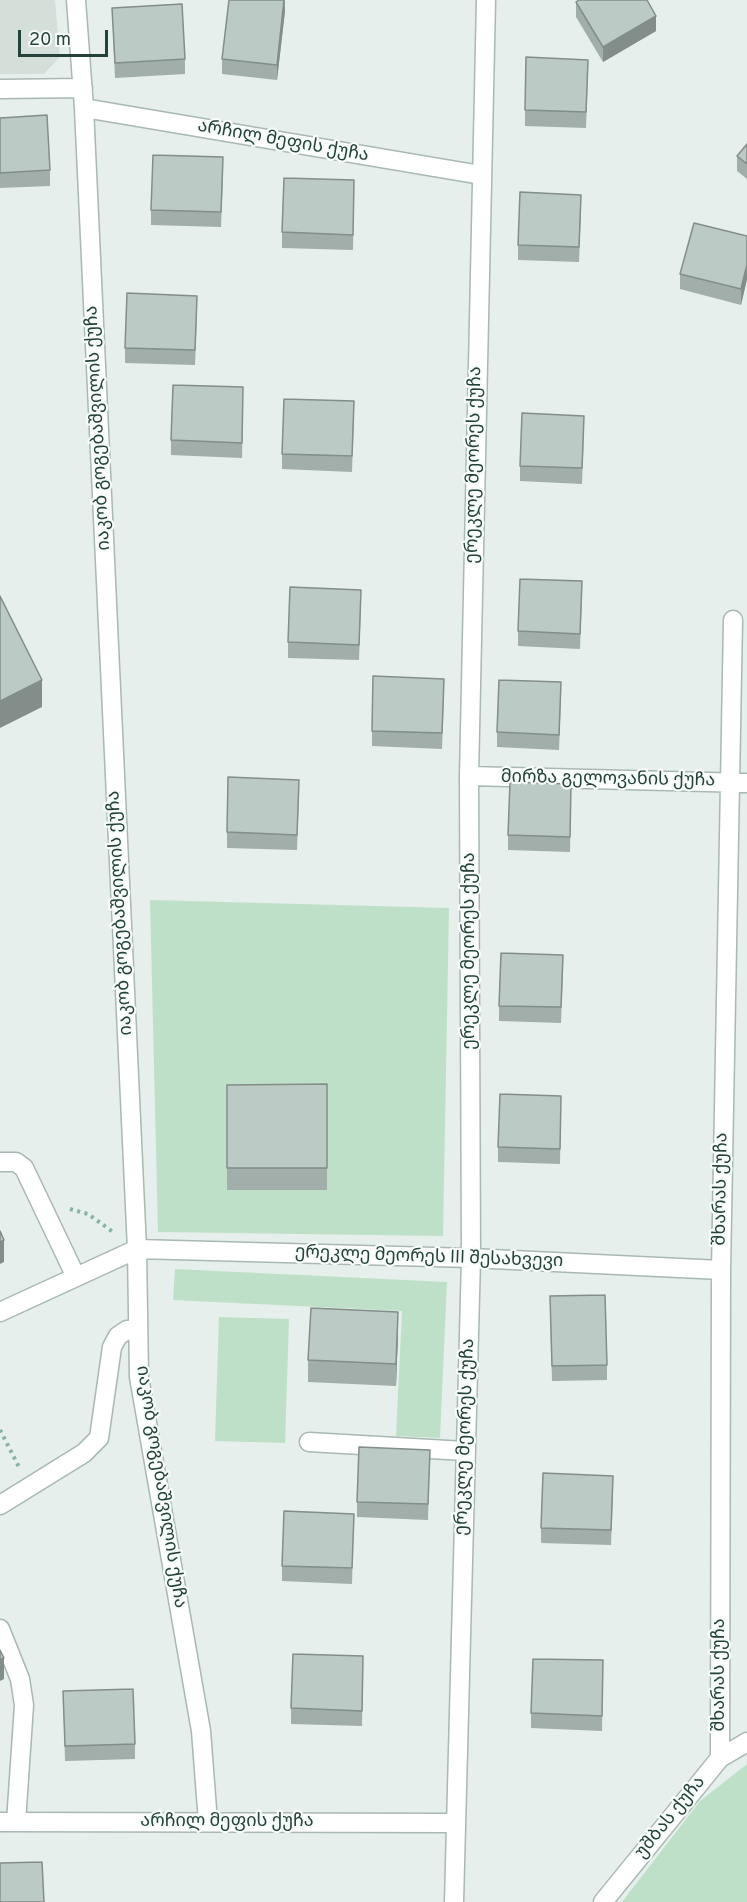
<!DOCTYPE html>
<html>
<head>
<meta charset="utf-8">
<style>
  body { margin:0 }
  #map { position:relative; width:747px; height:1902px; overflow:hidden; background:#e6efeb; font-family:Overpass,sans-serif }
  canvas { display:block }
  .scale { position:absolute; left:18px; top:30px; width:90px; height:27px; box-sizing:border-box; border:3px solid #24423a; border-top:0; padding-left:8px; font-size:18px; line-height:21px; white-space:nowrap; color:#24423a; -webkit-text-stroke:4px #f7fbf9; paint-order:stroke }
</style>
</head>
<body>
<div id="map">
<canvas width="747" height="1902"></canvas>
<div class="scale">20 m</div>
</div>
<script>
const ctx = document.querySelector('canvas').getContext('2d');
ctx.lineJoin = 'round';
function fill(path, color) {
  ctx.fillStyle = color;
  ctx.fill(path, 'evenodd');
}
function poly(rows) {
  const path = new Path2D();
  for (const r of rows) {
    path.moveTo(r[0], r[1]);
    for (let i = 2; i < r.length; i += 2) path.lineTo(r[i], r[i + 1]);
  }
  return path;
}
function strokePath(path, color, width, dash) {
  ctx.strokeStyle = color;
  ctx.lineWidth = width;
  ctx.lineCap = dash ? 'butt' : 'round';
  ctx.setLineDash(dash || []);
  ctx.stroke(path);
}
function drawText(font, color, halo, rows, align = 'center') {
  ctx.font = font + ' Overpass,"Noto Sans Georgian",sans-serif';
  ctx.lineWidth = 4.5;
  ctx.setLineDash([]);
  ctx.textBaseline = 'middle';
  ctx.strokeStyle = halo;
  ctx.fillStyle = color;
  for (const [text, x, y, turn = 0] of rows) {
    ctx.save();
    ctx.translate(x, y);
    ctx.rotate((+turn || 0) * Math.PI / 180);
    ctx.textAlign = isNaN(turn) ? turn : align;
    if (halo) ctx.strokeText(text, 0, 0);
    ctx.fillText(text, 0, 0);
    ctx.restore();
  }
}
fill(poly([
  [0,0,55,0,60,57,44,74,0,74]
]), '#d4dfda');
fill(poly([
  [150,900,449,908,443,1236,158,1232],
  [175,1269,447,1282,440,1438,396,1436,402,1311,173,1300],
  [219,1317,289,1319,285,1443,215,1441],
  [747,1764,747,1902,622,1902,700,1801]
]), '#bfe0c8');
const minor = poly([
  [76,0,84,108,137,1249,139,1377,201,1731,208,1822],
  [0,89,83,88],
  [84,108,481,175],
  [469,776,747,783],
  [0,1162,16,1162,24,1168,76,1277],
  [0,1312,137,1249,471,1258,721,1270],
  [309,1442,465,1451],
  [0,1505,84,1453,99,1438,112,1347,118,1336,127,1330,138,1329],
  [0,1629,20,1679,24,1705,16,1822],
  [720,1758,721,1270,733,620],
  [0,1822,455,1823],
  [454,1902,471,1258,469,776,486,0],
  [603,1902,720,1758,747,1742]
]);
strokePath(minor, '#a8b8b2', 21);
strokePath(poly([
  [70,1209,88,1214,113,1232],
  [0,1430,19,1467]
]), '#86b3a5', 4, [3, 4.5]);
strokePath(minor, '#fff', 18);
fill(poly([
  [285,0,285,11,277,80,222,74,222,59],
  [576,2,656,31,603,62,576,17],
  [112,8,185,59,185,74,115,78],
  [588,75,586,128,525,126,525,110],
  [0,118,50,170,50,186,0,188],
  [747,144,747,179,737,171,737,156],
  [223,172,221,227,151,225,151,210],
  [354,195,353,250,282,248,282,232],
  [581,210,579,262,518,260,518,245],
  [747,236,747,279,741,305,680,289,680,274],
  [197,311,195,365,125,363,125,348],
  [243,403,242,458,171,455,171,440],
  [354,416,352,472,282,469,282,454],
  [584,431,582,484,520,481,520,466],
  [582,596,580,649,518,646,518,631],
  [361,605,359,660,288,658,288,642],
  [444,694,442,749,372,746,372,731],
  [561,697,559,750,497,747,497,732],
  [299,795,297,850,227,848,227,832],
  [571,799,570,852,508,850,508,835],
  [563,970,561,1023,499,1021,499,1006],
  [227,1085,327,1168,327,1190,227,1190],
  [561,1111,560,1164,498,1162,498,1147],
  [550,1312,607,1365,607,1380,552,1381],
  [398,1333,396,1386,308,1382,308,1360],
  [430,1450,428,1520,357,1517,357,1502],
  [613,1491,611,1545,541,1543,541,1528],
  [354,1514,352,1584,282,1581,282,1566],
  [363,1671,362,1726,291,1724,291,1708],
  [603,1676,602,1731,531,1728,531,1713],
  [63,1691,135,1744,135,1759,65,1761]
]), '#a1aea9');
fill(poly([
  [284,0,285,11,277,80,277,65],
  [656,16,656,31,603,62,603,47],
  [747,264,747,279,741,305,741,289],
  [42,680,42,707,0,728,0,701],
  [4,1240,4,1262,0,1264,0,1242],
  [398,1312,398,1333,396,1386,396,1364],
  [4,1658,4,1679,0,1681,0,1659]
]), '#838d89');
const building = poly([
  [229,0,284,0,277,65,222,59,229,0],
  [579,0,647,0,656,16,603,47,576,2,579,0],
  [182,4,185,59,115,63,112,8,182,4],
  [526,57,588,60,586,112,525,110,526,57],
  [47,115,50,170,0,173,0,118,47,115],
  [747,144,747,164,737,156,747,144],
  [153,155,223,157,221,212,151,210,153,155],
  [284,178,354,180,353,235,282,232,284,178],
  [520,192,581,195,579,247,518,245,520,192],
  [694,223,747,236,747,264,741,289,680,274,694,223],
  [127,293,197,296,195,350,125,348,127,293],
  [173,385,243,387,242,443,171,440,173,385],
  [284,399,354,401,352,456,282,454,284,399],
  [522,413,584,416,582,468,520,466,522,413],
  [520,579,582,581,580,634,518,631,520,579],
  [290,587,361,590,359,645,288,642,290,587],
  [0,596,42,680,0,701,0,596],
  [373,676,444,679,442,733,372,731,373,676],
  [499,680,561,682,559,735,497,732,499,680],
  [228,777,299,780,297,835,227,832,228,777],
  [510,782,571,784,570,837,508,835,510,782],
  [501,953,563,955,561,1007,499,1006,501,953],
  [327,1084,327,1168,227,1168,227,1085,327,1084],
  [500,1094,561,1096,560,1149,498,1147,500,1094],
  [0,1231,4,1240,0,1242,0,1231],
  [605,1295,607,1365,552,1366,550,1296,605,1295],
  [311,1308,398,1312,396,1364,308,1360,311,1308],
  [359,1447,430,1450,428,1504,357,1502,359,1447],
  [543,1473,613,1476,611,1530,541,1528,543,1473],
  [284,1511,354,1514,352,1568,282,1566,284,1511],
  [0,1650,4,1658,0,1659,0,1650],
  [293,1654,363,1656,362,1711,291,1708,293,1654],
  [533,1659,603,1660,602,1716,531,1713,533,1659],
  [133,1689,135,1744,65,1746,63,1691,133,1689],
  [42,1862,44,1902,0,1902,0,1863,42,1862]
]);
fill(building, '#bbcac4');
strokePath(building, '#838d89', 1.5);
drawText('18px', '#24423a', '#f7fbf9', [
  ["არჩილ მეფის ქუჩა",283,142,10],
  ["იაკობ გოგებაშვილის ქუჩა",99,428,-93],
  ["ერეკლე მეორეს ქუჩა",475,465,-89],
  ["მირზა გელოვანის ქუჩა",608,780,1],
  ["იაკობ გოგებაშვილის ქუჩა",121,913,-93],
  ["ერეკლე მეორეს ქუჩა",470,951,-90],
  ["შხარას ქუჩა",722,1189,-89],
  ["ერეკლე მეორეს III შესახვევი",429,1258,2],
  ["ერეკლე მეორეს ქუჩა",466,1437,-88],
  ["იაკობ გოგებაშვილის ქუჩა",160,1487,81],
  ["შხარას ქუჩა",720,1675,-90],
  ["უშბას ქუჩა",671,1818,-51],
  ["არჩილ მეფის ქუჩა",227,1822]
]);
</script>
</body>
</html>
